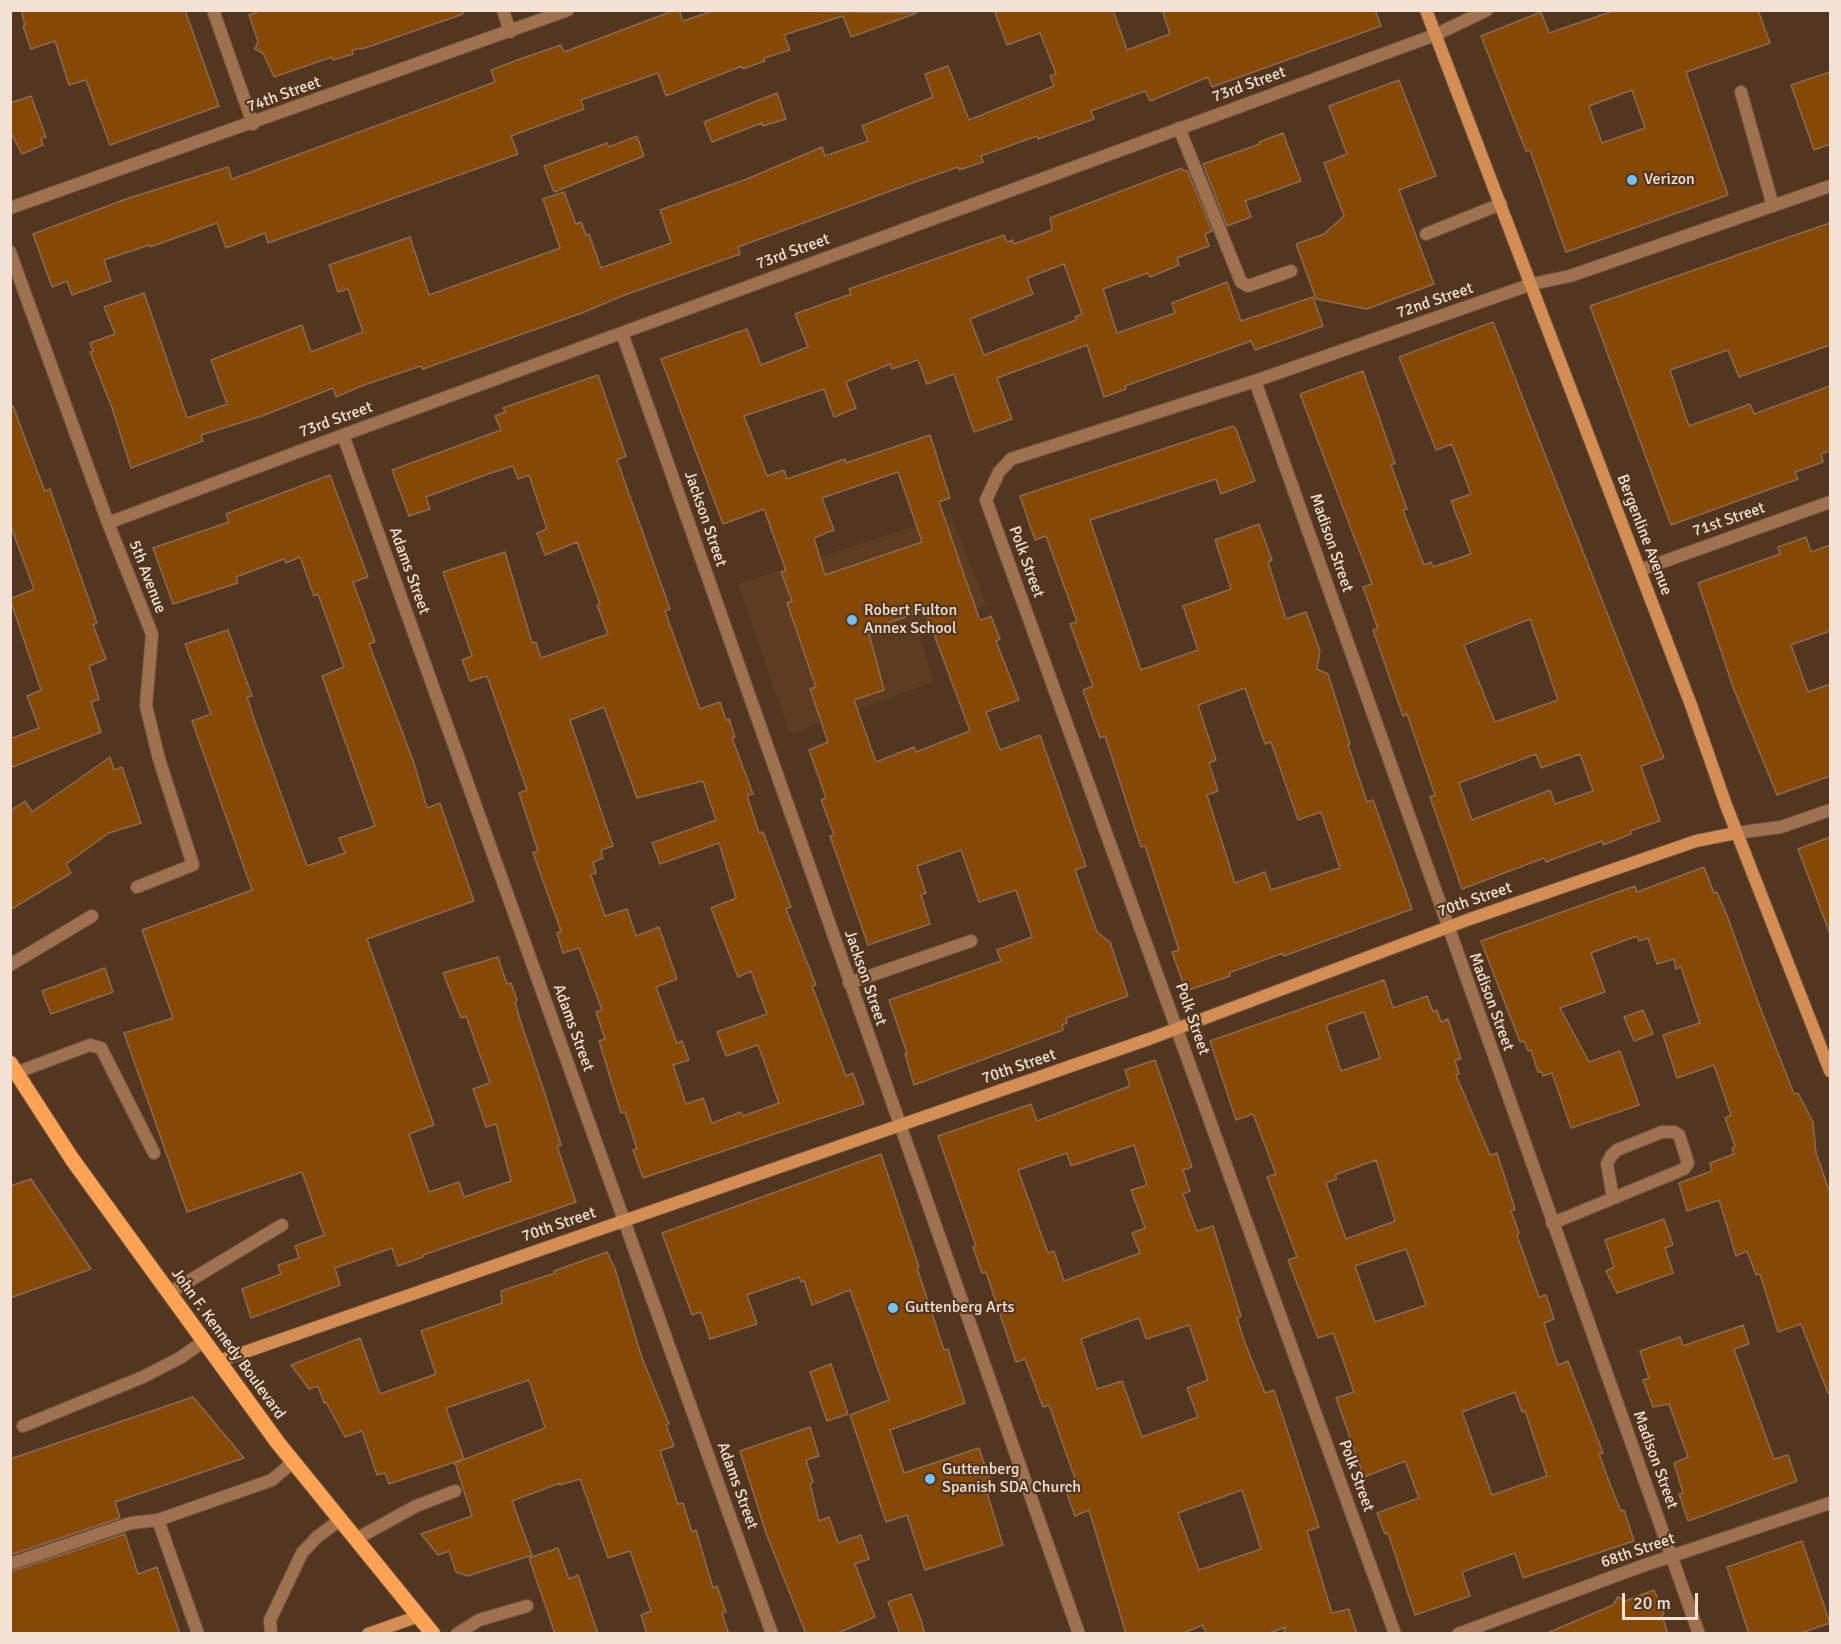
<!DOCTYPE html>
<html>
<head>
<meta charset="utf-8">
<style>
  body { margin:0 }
  #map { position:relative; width:1841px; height:1644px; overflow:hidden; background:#523620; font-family:Signika,sans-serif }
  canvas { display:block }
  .frame { position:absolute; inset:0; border:12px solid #f3e1d4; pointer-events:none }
  .scale { position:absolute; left:1622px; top:1593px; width:76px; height:27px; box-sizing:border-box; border:3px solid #f3e1d4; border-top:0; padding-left:8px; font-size:18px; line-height:21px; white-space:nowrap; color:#f3e1d4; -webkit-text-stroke:4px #523620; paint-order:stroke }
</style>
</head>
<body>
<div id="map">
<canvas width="1841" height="1644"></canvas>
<div class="frame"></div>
<div class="scale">20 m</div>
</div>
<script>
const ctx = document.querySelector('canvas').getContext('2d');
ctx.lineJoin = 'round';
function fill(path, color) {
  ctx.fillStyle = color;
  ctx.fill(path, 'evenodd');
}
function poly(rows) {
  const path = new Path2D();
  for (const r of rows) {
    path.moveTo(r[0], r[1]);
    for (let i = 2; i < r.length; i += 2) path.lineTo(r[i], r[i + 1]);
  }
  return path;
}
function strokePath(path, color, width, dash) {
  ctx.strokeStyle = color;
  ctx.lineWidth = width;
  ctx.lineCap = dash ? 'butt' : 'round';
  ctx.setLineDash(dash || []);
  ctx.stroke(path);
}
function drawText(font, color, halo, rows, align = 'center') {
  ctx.font = font + ' Signika,sans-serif';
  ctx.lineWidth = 4.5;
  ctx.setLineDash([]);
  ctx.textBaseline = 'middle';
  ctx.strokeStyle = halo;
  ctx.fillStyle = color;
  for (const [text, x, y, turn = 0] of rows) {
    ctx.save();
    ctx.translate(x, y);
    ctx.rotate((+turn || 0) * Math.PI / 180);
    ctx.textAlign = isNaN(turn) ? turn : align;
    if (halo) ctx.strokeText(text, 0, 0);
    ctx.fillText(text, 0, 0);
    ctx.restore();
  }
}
fill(poly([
  [951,514,986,605,920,635,933,682,790,734,738,584]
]), '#5e3c21');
const building = poly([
  [21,10,185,10,219,106,110,145,86,80,69,85,55,41,31,49,23,26,25,25,21,10],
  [262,10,463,10,463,14,365,48,352,50,353,54,333,60,332,57,274,77,263,53,255,49,258,41,249,15,262,10],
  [675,10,679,10,683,21,716,10,917,13,851,37,843,16,784,35,790,50,764,58,765,61,743,69,742,66,666,96,658,73,581,100,584,109,511,136,518,154,268,243,265,233,226,248,217,223,150,247,149,245,104,260,111,281,72,295,67,281,52,287,33,234,129,198,228,167,232,179,495,82,491,70,520,59,561,45,564,52,675,10],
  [994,10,1113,10,1127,50,1170,34,1162,10,1375,10,1381,26,1212,87,1208,77,1150,101,1145,91,1091,111,1094,119,1038,139,1037,136,981,156,983,162,959,170,958,167,915,182,738,247,740,254,622,296,582,313,423,369,421,366,364,385,336,397,333,388,262,416,201,435,203,441,131,468,112,408,90,352,93,351,90,343,115,334,104,307,144,293,187,418,227,404,211,360,302,325,311,352,363,332,348,289,338,292,329,265,410,237,429,295,560,248,543,199,564,192,576,224,581,222,586,235,589,234,601,268,671,243,660,210,747,179,822,147,825,156,868,141,862,126,933,97,925,74,948,66,969,120,1054,86,1050,76,1056,74,1040,33,1007,45,994,10],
  [1616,10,1758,10,1770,43,1686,72,1728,195,1566,252,1530,150,1526,151,1481,36,1541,12,1549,33,1616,10],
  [1632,90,1645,128,1602,143,1589,106,1632,90],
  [1830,72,1830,144,1814,150,1791,85,1830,72],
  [1399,80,1436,176,1399,190,1434,284,1367,309,1316,299,1296,244,1324,234,1344,216,1324,163,1347,154,1329,106,1399,80],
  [777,93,786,119,763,126,762,123,712,142,704,122,777,93],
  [31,96,46,137,41,138,43,145,22,154,10,131,10,103,31,96],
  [1283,133,1301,181,1245,201,1251,217,1227,226,1203,164,1260,144,1259,142,1283,133],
  [637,136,644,156,554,192,544,166,607,143,609,147,637,136],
  [1182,168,1183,171,1187,170,1212,231,1205,234,1209,246,1177,258,1179,265,1150,277,1148,273,1103,289,1117,333,1175,313,1172,303,1227,282,1241,321,1313,297,1323,326,1255,350,1251,341,1125,386,1126,389,1104,397,1087,345,997,378,1012,419,974,432,954,374,927,384,918,360,892,369,890,364,846,382,856,408,834,417,824,389,744,416,767,476,784,470,787,479,845,459,846,463,930,435,950,498,939,502,979,618,982,620,991,616,1000,639,996,641,1019,700,986,712,1000,750,1040,735,1086,866,1075,870,1097,932,1110,942,1128,996,1066,1018,1067,1023,1062,1025,1063,1030,914,1085,905,1054,907,1053,889,1000,1001,961,997,950,1032,937,1016,890,979,902,961,850,917,866,926,893,921,895,930,924,868,945,830,836,834,835,821,800,826,798,809,750,828,742,810,689,816,687,787,603,792,601,781,572,786,571,764,509,723,524,661,359,747,329,761,365,808,347,795,314,851,294,849,289,1004,235,1007,242,1013,240,1014,244,1052,230,1050,218,1182,168],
  [1064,264,1082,314,1075,317,1076,320,984,355,970,319,1033,294,1027,278,1064,264],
  [898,472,922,542,825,575,814,538,834,530,822,498,898,472],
  [925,610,970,731,916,752,914,747,876,762,854,700,884,690,868,630,925,610],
  [1830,223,1830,345,1739,377,1728,350,1670,370,1689,426,1750,404,1754,414,1830,386,1830,451,1821,454,1823,462,1795,472,1798,479,1671,525,1590,306,1830,223],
  [1493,322,1664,758,1641,766,1660,821,1630,831,1631,834,1603,845,1602,841,1546,862,1544,858,1462,889,1430,797,1435,795,1407,714,1403,716,1373,630,1378,629,1363,587,1372,584,1300,394,1363,371,1395,463,1391,465,1407,509,1403,510,1424,565,1431,562,1433,567,1471,554,1451,501,1471,494,1452,444,1436,450,1399,357,1493,322],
  [1530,619,1558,700,1495,722,1464,645,1530,619],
  [1536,754,1541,768,1580,754,1593,791,1555,804,1550,790,1472,820,1459,783,1536,754],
  [598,375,626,456,617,460,670,609,665,611,700,709,720,702,726,720,729,719,735,737,732,738,753,794,747,795,759,833,763,832,791,907,786,909,816,985,812,986,846,1076,853,1073,864,1104,643,1178,633,1150,637,1149,625,1112,621,1113,599,1041,605,1039,596,1012,602,1010,579,948,563,953,557,933,561,931,533,853,538,851,519,793,527,790,487,676,470,681,462,660,472,656,443,572,505,552,532,643,536,642,541,658,608,634,597,605,600,604,577,542,545,555,537,533,547,529,529,475,518,479,513,466,488,474,426,497,430,509,409,516,392,470,501,430,495,416,505,412,503,408,598,375],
  [604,707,637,798,703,781,716,820,652,843,660,864,719,843,736,898,711,908,738,977,751,971,767,1014,717,1032,726,1056,758,1045,779,1103,743,1116,741,1112,712,1123,703,1098,686,1104,673,1065,689,1060,682,1041,677,1043,656,987,677,979,659,927,636,936,627,909,605,916,591,875,596,873,593,862,603,858,601,850,613,846,570,720,604,707],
  [13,406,39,476,45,491,50,489,97,623,93,625,106,659,89,666,99,699,91,702,101,732,10,768,10,739,39,728,27,696,41,690,10,599,34,589,10,524,10,407,13,406],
  [1233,426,1236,429,1255,481,1221,494,1216,479,1090,520,1141,670,1198,650,1183,606,1231,589,1215,540,1259,524,1272,560,1268,562,1286,619,1306,612,1320,651,1317,669,1328,674,1350,744,1348,745,1367,802,1373,800,1412,909,1284,956,1283,953,1229,973,1230,976,1186,991,1172,952,1179,950,1145,846,1141,847,1105,736,1100,738,1083,690,1093,686,1070,624,1077,622,1046,536,1035,540,1020,496,1233,426],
  [1245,688,1265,744,1271,742,1298,820,1321,812,1340,868,1271,890,1265,872,1235,883,1207,795,1218,791,1209,763,1216,760,1198,705,1245,688],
  [330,475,368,577,353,582,375,642,369,644,414,763,427,808,440,803,474,901,367,939,434,1125,409,1134,429,1192,459,1182,464,1197,511,1181,496,1124,486,1127,473,1089,490,1083,466,1016,461,1018,443,973,498,957,507,984,511,983,517,1000,515,1002,521,1023,544,1091,561,1145,557,1146,576,1202,423,1255,423,1257,398,1266,392,1248,352,1262,335,1268,340,1285,251,1318,242,1289,281,1274,278,1265,299,1258,295,1246,324,1235,302,1172,187,1212,124,1033,173,1018,142,930,252,890,192,721,211,714,185,644,228,630,252,696,247,697,254,719,307,866,345,853,339,838,375,826,322,676,344,667,318,594,314,596,300,557,286,563,284,559,236,577,238,583,173,604,153,548,229,522,226,514,330,475],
  [1806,537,1811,552,1830,545,1830,631,1791,645,1808,692,1830,684,1830,776,1777,795,1733,687,1698,583,1780,554,1778,547,1806,537],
  [110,757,114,770,122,767,141,823,109,833,66,864,71,873,10,910,10,811,25,801,32,812,110,757],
  [1830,837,1830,934,1798,849,1830,837],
  [1704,867,1714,893,1717,892,1728,918,1758,1002,1794,1094,1798,1093,1813,1122,1816,1153,1830,1193,1830,1392,1828,1393,1801,1324,1778,1332,1760,1274,1756,1275,1747,1251,1736,1256,1719,1200,1687,1211,1679,1183,1712,1171,1710,1163,1734,1154,1732,1148,1735,1146,1725,1118,1731,1115,1714,1065,1677,1078,1663,1035,1700,1023,1681,967,1676,969,1674,959,1657,964,1648,938,1639,941,1637,936,1591,953,1605,992,1560,1008,1589,1062,1620,1051,1639,1105,1571,1128,1552,1073,1543,1076,1542,1072,1538,1072,1531,1050,1528,1051,1524,1041,1520,1042,1481,941,1635,886,1637,892,1704,867],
  [105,968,113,992,51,1014,42,991,105,968],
  [1384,980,1393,1008,1427,996,1433,1012,1437,1010,1441,1022,1448,1019,1461,1059,1455,1060,1459,1074,1456,1075,1490,1155,1497,1153,1515,1209,1511,1211,1519,1233,1517,1236,1522,1249,1539,1297,1546,1295,1554,1319,1544,1323,1558,1365,1568,1361,1603,1453,1599,1454,1610,1484,1621,1511,1624,1510,1634,1541,1523,1578,1515,1553,1462,1572,1470,1596,1415,1615,1388,1533,1385,1534,1377,1513,1419,1498,1405,1461,1364,1477,1336,1398,1354,1392,1342,1357,1333,1333,1318,1338,1288,1260,1297,1257,1267,1177,1276,1174,1253,1114,1236,1120,1210,1041,1384,980],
  [1364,1012,1380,1058,1341,1071,1326,1025,1364,1012],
  [1376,1160,1395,1221,1346,1239,1326,1183,1337,1179,1335,1175,1376,1160],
  [1406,1249,1426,1305,1375,1322,1355,1266,1406,1249],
  [1515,1392,1522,1412,1525,1411,1547,1476,1492,1495,1462,1412,1515,1392],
  [1643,1010,1653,1034,1634,1041,1624,1017,1643,1010],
  [1155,1060,1192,1167,1183,1170,1190,1191,1183,1194,1197,1231,1213,1226,1241,1316,1237,1318,1244,1340,1265,1393,1274,1390,1319,1527,1307,1531,1332,1613,1349,1609,1357,1634,1283,1634,1286,1627,1267,1634,1206,1634,1203,1625,1181,1634,1126,1634,1089,1510,1075,1516,1066,1491,1078,1487,1049,1405,1043,1407,1025,1359,1016,1362,986,1272,982,1273,973,1247,976,1246,938,1136,1031,1104,1037,1121,1130,1086,1125,1070,1155,1060],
  [1134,1145,1147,1185,1131,1190,1145,1228,1132,1233,1140,1253,1064,1281,1054,1251,1048,1253,1018,1170,1067,1153,1071,1166,1134,1145],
  [1139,1318,1146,1339,1189,1325,1208,1380,1187,1388,1198,1417,1142,1437,1122,1381,1097,1389,1081,1339,1139,1318],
  [1242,1490,1261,1549,1199,1570,1178,1513,1242,1490],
  [881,1154,919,1267,917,1268,944,1350,948,1349,965,1403,890,1430,904,1473,979,1448,991,1484,985,1486,1003,1545,925,1570,907,1515,886,1522,850,1415,889,1400,850,1290,812,1305,804,1281,801,1282,799,1277,747,1295,757,1324,710,1339,701,1312,692,1315,662,1233,881,1154],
  [31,1179,91,1269,10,1298,10,1186,31,1179],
  [1664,1219,1673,1245,1665,1248,1673,1273,1617,1293,1606,1271,1614,1267,1605,1240,1664,1219],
  [607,1252,615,1269,642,1358,669,1424,666,1425,674,1446,660,1451,678,1504,683,1503,692,1532,696,1530,713,1588,717,1586,726,1612,722,1613,729,1634,647,1634,641,1615,651,1611,630,1551,608,1558,580,1479,560,1485,560,1483,512,1501,532,1555,468,1576,456,1572,449,1551,438,1555,421,1534,472,1516,455,1463,545,1428,529,1380,446,1408,464,1459,389,1484,385,1473,377,1475,362,1431,345,1437,326,1402,324,1403,318,1386,309,1389,291,1365,360,1338,380,1394,436,1374,421,1331,502,1303,501,1291,555,1273,554,1271,607,1252],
  [1743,1325,1749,1344,1734,1349,1774,1459,1788,1455,1797,1481,1688,1521,1679,1494,1683,1493,1674,1463,1688,1457,1669,1404,1653,1407,1643,1380,1649,1378,1640,1351,1680,1337,1683,1346,1743,1325],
  [831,1364,848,1414,827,1421,810,1372,831,1364],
  [193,1397,244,1458,115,1502,120,1518,10,1555,10,1459,193,1397],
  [810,1427,819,1456,806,1460,813,1482,810,1484,819,1521,829,1517,838,1543,861,1535,869,1559,855,1564,875,1617,836,1634,806,1634,766,1533,740,1451,810,1427],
  [125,1534,138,1574,157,1567,180,1634,10,1634,10,1572,125,1534],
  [1802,1541,1830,1623,1798,1634,1749,1634,1727,1567,1802,1541],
  [558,1548,569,1579,578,1575,598,1634,555,1634,529,1558,558,1548],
  [1654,1590,1664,1613,1662,1616,1668,1634,1545,1634,1613,1605,1618,1597,1625,1601,1654,1590],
  [911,1594,921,1620,925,1634,900,1634,888,1602,911,1594]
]);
fill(building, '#864805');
strokePath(building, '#896a53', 1.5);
const lane = poly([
  [1741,92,1773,206],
  [1179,128,1241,282,1248,286,1291,271],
  [1426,234,1501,204],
  [10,965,92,916],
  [849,983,971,941],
  [10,1075,90,1045,101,1048,154,1153],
  [1552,1223,1570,1216,1684,1169,1688,1163,1679,1135,1674,1132,1662,1132,1617,1150,1611,1156,1607,1164,1613,1198],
  [169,1293,282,1225],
  [23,1426,143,1377,180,1358,204,1341],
  [158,1520,198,1634],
  [356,1539,416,1506,455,1491],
  [10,1564,131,1523,158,1520,272,1480,293,1462],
  [271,1634,270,1620,302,1553,317,1537,340,1520],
  [457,1634,479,1620,527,1606]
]);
const street = poly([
  [213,10,253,124],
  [503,10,510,32],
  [10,208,568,10],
  [10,252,108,523,152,634,146,706,159,759,193,865,137,887],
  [622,333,1079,1634],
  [1255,381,1699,1634],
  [343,435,772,1634],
  [108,523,343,435,1435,35,1487,10],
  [1640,570,1830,502],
  [1736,833,1781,827,1830,810],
  [1395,1634,986,500,999,472,1011,459,1255,381,1532,284,1570,276,1830,186],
  [1458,1634,1642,1566,1830,1503]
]);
const secondary = poly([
  [1426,10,1691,705,1726,805,1830,1071],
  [219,1361,1149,1039,1470,919,1696,841,1736,833],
  [368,1634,419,1616]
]);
const primary = poly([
  [10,1063,72,1159,278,1443,433,1634]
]);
strokePath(lane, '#6f5540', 14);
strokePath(street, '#6f5540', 14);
strokePath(secondary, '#6f5540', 14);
strokePath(primary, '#6f5540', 17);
strokePath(lane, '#9f714e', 12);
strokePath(street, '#9f714e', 12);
strokePath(secondary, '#d48d52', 12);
strokePath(primary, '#fea253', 15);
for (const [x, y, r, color] of [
  [1632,180,6,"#71c1f5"],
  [852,620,6,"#71c1f5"],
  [893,1308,6,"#71c1f5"],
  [930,1479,6,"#71c1f5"]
]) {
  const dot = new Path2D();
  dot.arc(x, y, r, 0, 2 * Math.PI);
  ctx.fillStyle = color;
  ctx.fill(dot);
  strokePath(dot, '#523620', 2);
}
drawText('16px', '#f3e1d4', '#523620', [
  ["73rd Street",1249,85,-20],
  ["74th Street",284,95,-20],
  ["73rd Street",793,252,-20],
  ["72nd Street",1435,301,-19],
  ["73rd Street",336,420,-20],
  ["Jackson Street",705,519,71],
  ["71st Street",1729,520,-19],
  ["Bergenline Avenue",1644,535,69],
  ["Madison Street",1331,543,71],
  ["Polk Street",1026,562,70],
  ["Adams Street",409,571,70],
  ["5th Avenue",147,577,69],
  ["70th Street",1475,900,-19],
  ["Jackson Street",865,978,71],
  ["Madison Street",1491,1002,70],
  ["Polk Street",1192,1019,71],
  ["Adams Street",573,1028,70],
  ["70th Street",1019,1067,-19],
  ["70th Street",559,1225,-19],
  ["John F. Kennedy Boulevard",228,1344,54],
  ["Madison Street",1655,1460,70],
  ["Polk Street",1356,1476,70],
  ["Adams Street",737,1486,70],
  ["68th Street",1638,1551,-19]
]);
drawText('16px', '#f3e1d4', '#523620', [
  ["Verizon",1644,180],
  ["Robert Fulton",864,611],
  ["Annex School",864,629],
  ["Guttenberg Arts",905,1308],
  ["Guttenberg",942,1470],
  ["Spanish SDA Church",942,1488]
], 'left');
</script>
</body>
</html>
